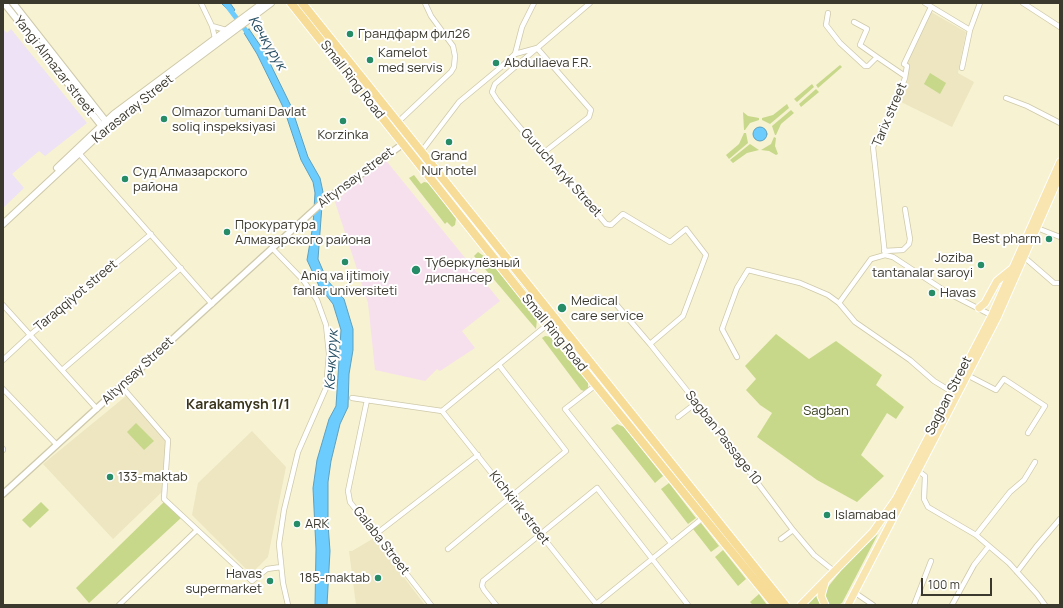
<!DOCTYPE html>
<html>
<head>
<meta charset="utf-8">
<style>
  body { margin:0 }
  #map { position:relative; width:1063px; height:608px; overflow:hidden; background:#f7f2d2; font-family:Manrope,sans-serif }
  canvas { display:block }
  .frame { position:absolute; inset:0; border:4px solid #3b392d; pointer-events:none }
  .scale { position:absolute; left:921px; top:578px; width:71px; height:18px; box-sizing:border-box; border:2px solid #3b392d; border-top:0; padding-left:5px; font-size:12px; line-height:14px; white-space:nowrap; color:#3b392d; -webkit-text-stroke:3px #fff; paint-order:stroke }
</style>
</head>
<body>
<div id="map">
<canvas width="1063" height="608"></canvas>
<div class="frame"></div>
<div class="scale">100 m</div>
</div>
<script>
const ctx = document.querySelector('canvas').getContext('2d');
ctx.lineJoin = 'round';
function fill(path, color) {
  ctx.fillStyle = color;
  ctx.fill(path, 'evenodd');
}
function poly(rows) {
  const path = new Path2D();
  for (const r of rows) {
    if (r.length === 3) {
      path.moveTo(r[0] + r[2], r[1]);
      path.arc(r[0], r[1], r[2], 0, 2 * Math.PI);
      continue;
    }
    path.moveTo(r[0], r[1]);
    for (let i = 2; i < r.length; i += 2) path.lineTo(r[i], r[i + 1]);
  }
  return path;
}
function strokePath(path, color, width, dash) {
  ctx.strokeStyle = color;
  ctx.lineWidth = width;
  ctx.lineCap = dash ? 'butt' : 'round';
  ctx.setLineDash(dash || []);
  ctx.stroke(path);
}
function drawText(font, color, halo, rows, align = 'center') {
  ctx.font = font + ' Manrope,sans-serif';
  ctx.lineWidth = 4;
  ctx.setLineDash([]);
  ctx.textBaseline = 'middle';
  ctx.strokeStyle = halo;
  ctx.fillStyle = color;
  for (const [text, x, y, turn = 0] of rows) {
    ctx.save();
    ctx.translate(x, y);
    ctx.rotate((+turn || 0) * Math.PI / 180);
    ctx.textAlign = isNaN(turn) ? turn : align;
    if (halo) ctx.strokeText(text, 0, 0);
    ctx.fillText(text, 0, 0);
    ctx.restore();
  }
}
fill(poly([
  [931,12,966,32,958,73,974,82,952,127,899,101,908,79,909,65,906,62],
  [126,396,170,438,164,490,113,539,43,464],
  [252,431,286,467,268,557,251,574,192,515,198,483],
  [374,538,425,605,356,605,349,551,352,551]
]), '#ede6c0');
fill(poly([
  [3,29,7,33,11,29,87,123,45,156,39,151,12,174,24,188,3,208]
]), '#eee2f6');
fill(poly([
  [384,158,500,301,462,331,475,348,440,371,437,369,425,381,375,370,368,303,335,202]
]), '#f6e0ed');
fill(poly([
  [309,15,361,81,357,82,306,18],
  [840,65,842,67,818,88,816,85],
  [930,73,946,83,940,94,924,84],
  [812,84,814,87,797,102,794,99],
  [816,89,819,92,801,107,799,104],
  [369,90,505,262,503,264,366,92],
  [787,104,789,108,770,124,762,120,762,118,773,115],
  [791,110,794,113,781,124,776,135,775,135,772,126],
  [743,112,748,116,759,118,759,120,750,123,745,130,744,130],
  [744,133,746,133,748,143,729,159,726,155,739,144],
  [774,137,776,138,775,146,778,154,776,155,769,151,761,150,771,144],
  [750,144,759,150,747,153,733,163,730,160],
  [414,175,421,184,424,182,429,183,456,219,455,225,452,227,447,222,445,224,409,178],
  [478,252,488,259,537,319,536,329,474,256],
  [512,270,668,462,665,464,509,272],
  [776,334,809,359,836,341,882,375,876,385,904,407,896,419,887,413,861,455,884,476,857,502,817,480,757,437,772,413,760,405,746,390,756,379,745,366],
  [545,336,552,337,588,382,588,388,584,391,581,390,542,338],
  [136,423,154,441,144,450,127,432],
  [617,424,624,427,663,476,655,483,611,428],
  [673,470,734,545,731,547,670,472],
  [669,483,696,518,688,524,661,489],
  [166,500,182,517,89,603,76,588],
  [41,502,49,510,30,528,22,520],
  [701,523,719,546,711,552,693,529],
  [878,534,842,603,838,605,829,604,824,595,827,588,840,572,844,564],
  [723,550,746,579,738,586,715,557],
  [818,593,821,605,806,605],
  [759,594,767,605,753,605,750,602]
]), '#c7d88a');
const water = poly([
  [221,3,230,3,235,10,231,13,221,3],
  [249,29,264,51,291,106,308,157,320,178,323,192,318,259,327,280,344,299,353,329,353,350,349,374,348,407,340,424,331,461,328,482,328,524,330,551,327,605,315,605,316,549,313,488,317,460,329,419,336,406,341,330,333,304,319,286,307,260,313,225,315,193,313,182,301,160,284,109,257,54,244,33,249,29],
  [760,134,7]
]);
fill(water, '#6cccfd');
strokePath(water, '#5da0bf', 1);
strokePath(poly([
  [225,3,250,36]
]), '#6cccfd', 5);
const minor = poly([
  [201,3,212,26,215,38],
  [590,3,495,84,492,92,497,100,542,154,567,178,606,224,611,225,623,214,670,242,686,229,706,255,683,316,650,344],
  [925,3,970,30],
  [1023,3,1060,27],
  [828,13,826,25,840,43,865,66,868,66,877,57,905,76],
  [854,22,867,29,860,45,877,57],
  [212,26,226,30],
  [515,54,537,48,591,110,589,117,542,154],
  [962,68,970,30,980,3],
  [1006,98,1027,106,1060,123],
  [398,122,451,72,454,67,455,56,453,46,431,16,425,3],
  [78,152,212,304],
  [421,152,459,102,500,68,515,54,522,27,534,3],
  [1037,228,1060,237],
  [272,248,303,280,317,300,326,325,329,354,326,388,298,452,284,510,279,544,283,583,288,605],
  [884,251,903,250,909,244,910,239,905,209],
  [885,255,873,147,897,100,905,78,907,66,904,64,931,7],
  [1024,257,1054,283,1060,283],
  [615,303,650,344,708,417,793,530,814,555,834,571],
  [839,303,871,259,885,255,893,257,948,293,993,316],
  [3,305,97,409],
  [737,357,722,329,737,288,748,270,800,283,828,295,839,303,855,322,910,360,934,381,952,392],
  [3,360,30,335,151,234],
  [62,370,181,268],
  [967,375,996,390,1004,379,1045,406,1028,433],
  [596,385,565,409,671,543],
  [122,387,168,440,164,499,252,581,267,569,281,567],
  [3,389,57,445],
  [352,398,442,411,547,325],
  [367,400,348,491,350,502,431,605],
  [442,411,597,605],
  [678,417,696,403],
  [3,449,3,450],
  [916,469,925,476,924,499,928,507,976,535,1009,563,1037,594,1045,605],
  [376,534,478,455],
  [976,535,1010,492,1024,480,1035,462],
  [781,539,793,530],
  [448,549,566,451,499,365],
  [1017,572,1036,547,1060,519],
  [854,592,873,605],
  [119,605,197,530],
  [496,605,484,590,482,586,483,581,597,488,688,605],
  [595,605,704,517],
  [914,605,931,561],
  [952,605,974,565,989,546]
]);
const tertiary = poly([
  [3,494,325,200,403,144]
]);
const secondary = poly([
  [4,3,104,129],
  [13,3,108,124],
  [57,168,114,114,263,3],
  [3,224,117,118,271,3]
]);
const primary = poly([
  [979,308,985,303,997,281,1013,268],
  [825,582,821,596,825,605],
  [801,605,873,532,896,499,992,315,1060,162],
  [848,605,997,318,1060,175]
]);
const trunk = poly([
  [291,3,547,325,775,605],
  [302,3,785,605]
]);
strokePath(minor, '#cec9aa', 6);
strokePath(tertiary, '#cec9aa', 8);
strokePath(secondary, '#cec9aa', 8);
strokePath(primary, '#fff', 9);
strokePath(trunk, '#fff', 10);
strokePath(minor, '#fff', 4.5);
strokePath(tertiary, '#fff', 5.5);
strokePath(secondary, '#fff', 6);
strokePath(primary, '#f8e5b0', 7);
strokePath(trunk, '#f6dc96', 8);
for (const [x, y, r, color] of [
  [350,34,4,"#268c68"],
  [370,60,4,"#268c68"],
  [496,63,4,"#268c68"],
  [164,119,4,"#268c68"],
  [343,121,4,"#268c68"],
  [449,142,4,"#268c68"],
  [125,179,4,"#268c68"],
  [227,232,4,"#268c68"],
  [1049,239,4,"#268c68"],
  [345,262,4,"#268c68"],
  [981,265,4,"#268c68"],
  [416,270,5,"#268c68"],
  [932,293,4,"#268c68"],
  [562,308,5,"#268c68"],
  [110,477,4,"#268c68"],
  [827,515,4,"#268c68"],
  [297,524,4,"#268c68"],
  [378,578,4,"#268c68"],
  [270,581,4,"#268c68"]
]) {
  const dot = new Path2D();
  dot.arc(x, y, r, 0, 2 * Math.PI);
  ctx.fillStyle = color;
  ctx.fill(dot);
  strokePath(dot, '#fff', 1.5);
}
drawText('13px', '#3b392d', '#fff', [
  ["Грандфарм фил26",358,34],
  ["Kamelot",378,53],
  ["med servis",378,68],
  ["Abdullaeva F.R.",504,63],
  ["Olmazor tumani Davlat",172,112],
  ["soliq inspeksiyasi",172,127],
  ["Korzinka",343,135,"center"],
  ["Grand",449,156,"center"],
  ["Nur hotel",449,171,"center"],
  ["Суд Алмазарского",133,172],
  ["района",133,187],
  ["Прокуратура",235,225],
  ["Алмазарского района",235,240],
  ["Best pharm",1041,239,"right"],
  ["Joziba",973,258,"right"],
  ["tantanalar saroyi",973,273,"right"],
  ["Туберкулёзный",425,263],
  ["диспансер",425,278],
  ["Aniq va ijtimoiy",345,276,"center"],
  ["fanlar universiteti",345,291,"center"],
  ["Havas",940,293],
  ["Medical",571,301],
  ["care service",571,316],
  ["133-maktab",118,477],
  ["Islamabad",835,515],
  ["ARK",305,524],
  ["Havas",262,574,"right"],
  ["supermarket",262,589,"right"],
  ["185-maktab",370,578,"right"]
], 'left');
drawText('13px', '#3b392d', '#fff', [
  ["Yangi Almazar street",54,66,52],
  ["Small Ring Road",352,80,52],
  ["Karasaray Street",133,109,-39],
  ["Tarix street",890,115,-67],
  ["Guruch Aryk Street",561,173,48],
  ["Altynsay street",356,178,-37],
  ["Taraqqiyot street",76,296,-40],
  ["Small Ring Road",554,333,51],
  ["Altynsay Street",138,371,-43],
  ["Sagban Street",949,396,-63],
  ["Sagban Passage 10",723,438,52],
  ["Kichkirik street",519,508,52],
  ["Galaba Street",381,541,52]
]);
drawText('13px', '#373e19', '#fff', [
  ["Sagban",826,411]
]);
drawText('italic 14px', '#234c61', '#fff', [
  ["Кечкурук",267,43,59],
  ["Кечкурук",332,360,-87]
]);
drawText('bold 14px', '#39341a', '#fff', [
  ["Karakamysh 1/1",238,405]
]);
</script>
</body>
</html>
